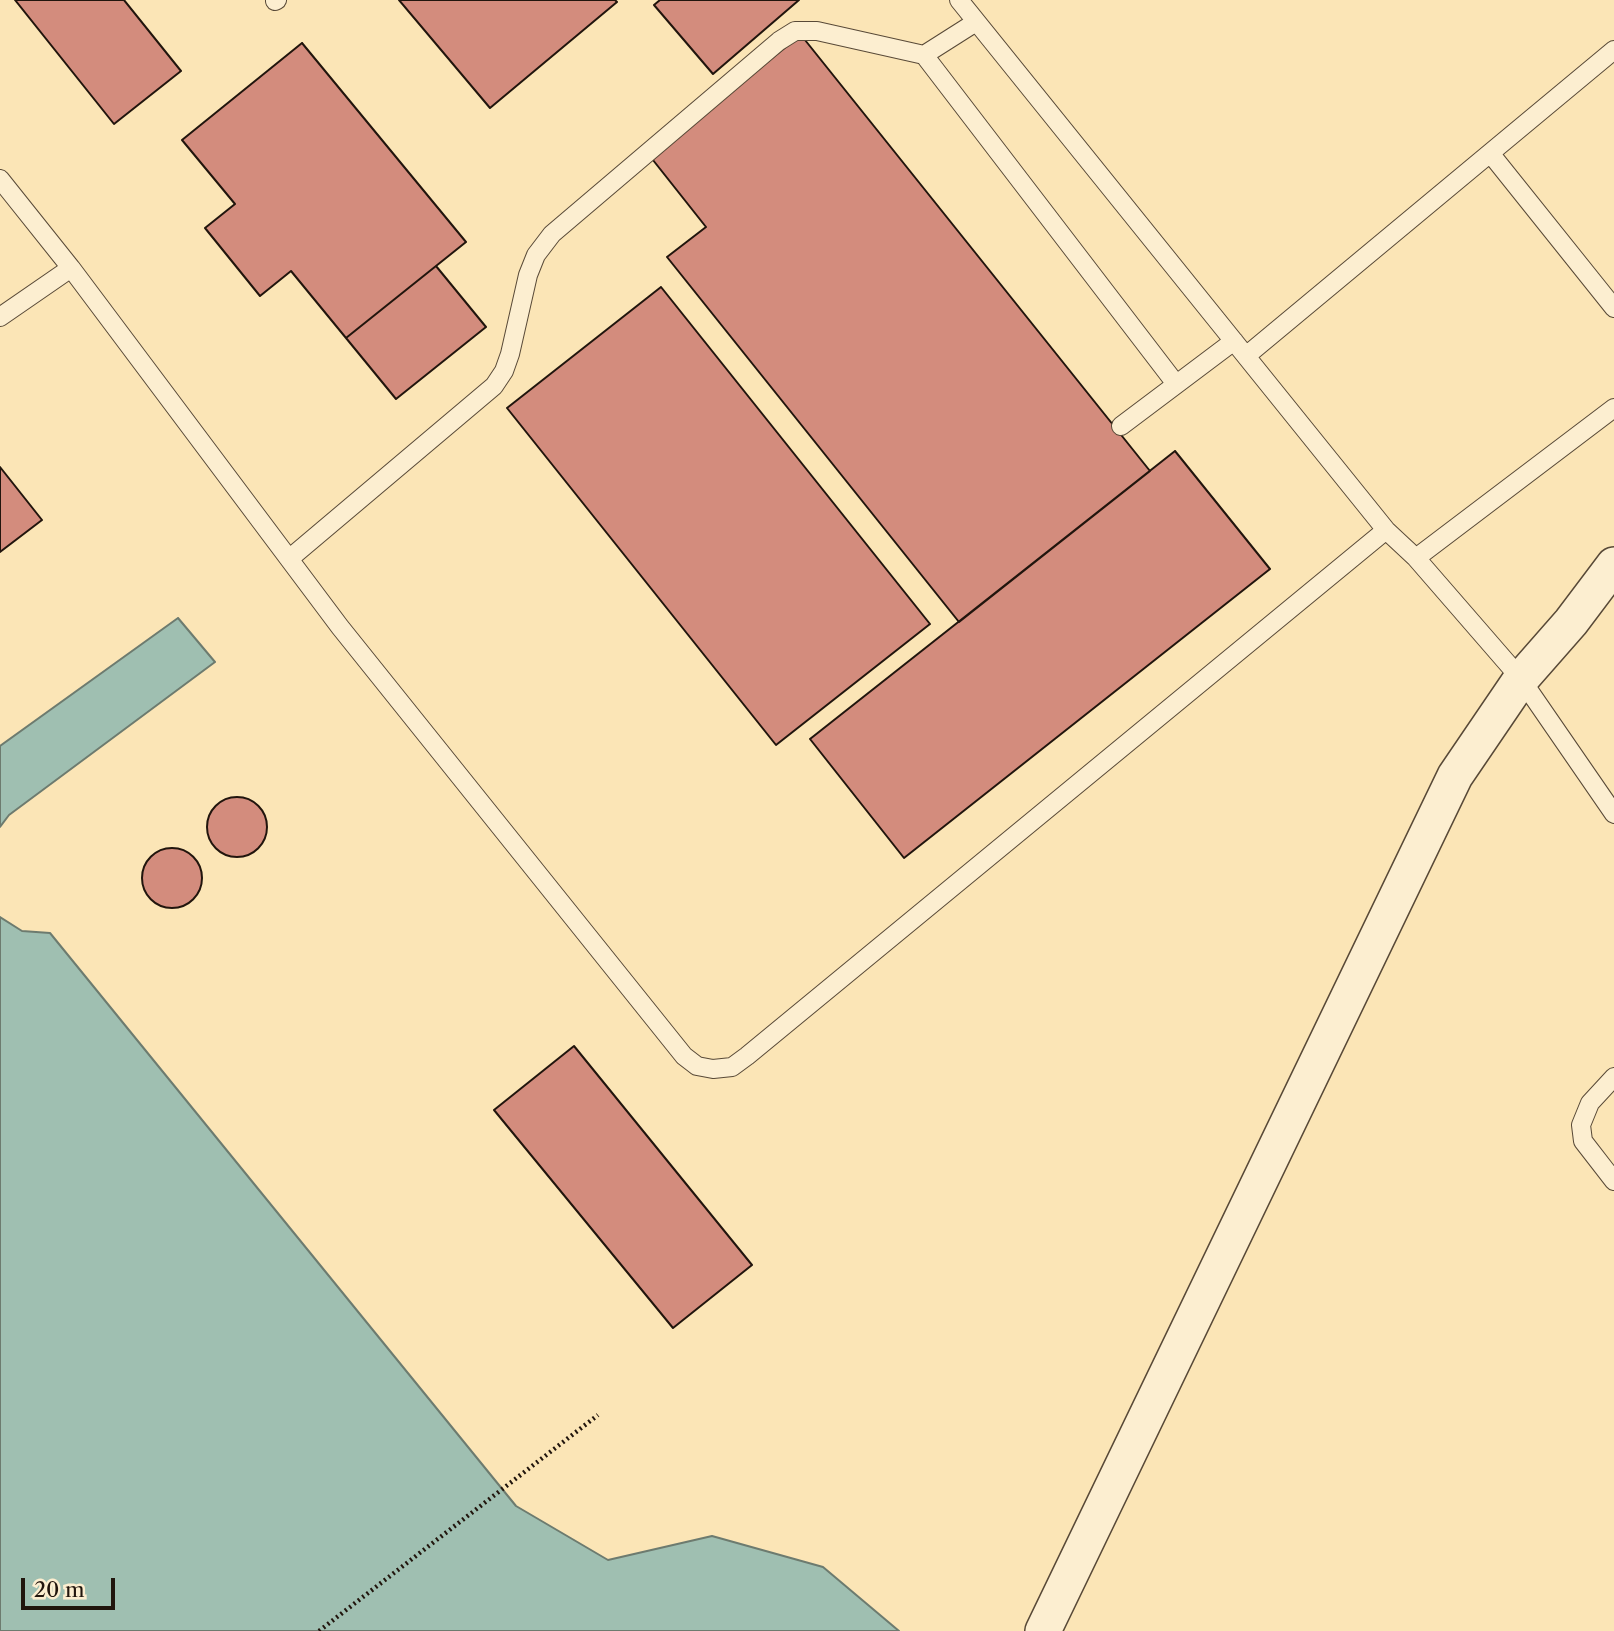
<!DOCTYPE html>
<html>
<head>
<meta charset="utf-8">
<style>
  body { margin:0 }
  #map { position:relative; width:1614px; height:1631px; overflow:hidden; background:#fbe5b6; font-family:"Libre Caslon Text",serif }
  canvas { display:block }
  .scale { position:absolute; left:21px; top:1578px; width:94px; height:32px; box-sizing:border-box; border:4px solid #21150d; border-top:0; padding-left:9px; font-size:21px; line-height:24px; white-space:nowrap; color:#21150d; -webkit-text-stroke:5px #fceed0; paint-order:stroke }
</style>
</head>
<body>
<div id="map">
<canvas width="1614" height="1631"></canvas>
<div class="scale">20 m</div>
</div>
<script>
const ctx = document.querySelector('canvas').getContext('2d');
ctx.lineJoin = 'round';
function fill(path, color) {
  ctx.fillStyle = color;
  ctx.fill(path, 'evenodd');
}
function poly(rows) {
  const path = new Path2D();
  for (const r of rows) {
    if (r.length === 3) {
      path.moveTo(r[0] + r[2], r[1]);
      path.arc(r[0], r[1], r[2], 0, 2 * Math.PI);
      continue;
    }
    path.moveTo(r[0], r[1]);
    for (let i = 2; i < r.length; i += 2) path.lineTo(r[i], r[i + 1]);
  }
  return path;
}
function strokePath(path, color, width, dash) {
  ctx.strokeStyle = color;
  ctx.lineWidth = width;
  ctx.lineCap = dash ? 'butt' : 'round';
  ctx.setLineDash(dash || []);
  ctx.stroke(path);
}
const water = poly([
  [178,618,215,662,9,815,0,827,0,746,178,618],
  [0,917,22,931,50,933,516,1506,608,1560,712,1536,823,1567,899,1631,0,1631,0,917]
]);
fill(water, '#9fbfb1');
strokePath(water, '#6d7b6f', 2);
const building = poly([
  [15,0,124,0,181,71,114,124,15,0],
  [399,0,615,0,617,2,490,108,399,0],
  [660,0,799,0,713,74,654,5,660,0],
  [801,35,1150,471,959,622,667,257,706,227,649,155,801,35],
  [302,43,466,242,346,338,291,271,260,296,205,228,235,204,182,140,302,43],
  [436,266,486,327,396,399,346,338,436,266],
  [661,287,930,624,776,745,507,408,661,287],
  [1175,451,1270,569,904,858,810,739,1175,451],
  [0,467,42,520,0,552,0,467],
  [237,827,30],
  [172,878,30],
  [574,1046,752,1265,673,1328,494,1110,574,1046]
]);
fill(building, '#d38c7d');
strokePath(building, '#21150d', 2);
const service = poly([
  [959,0,1386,530,1416,558,1521,679,1614,814],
  [275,1,277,0],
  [924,55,976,22],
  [1490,153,1614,308],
  [0,179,71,268,340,627,684,1056,697,1066,713,1069,732,1067,747,1056,1386,530],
  [0,317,71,268],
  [1246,356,1614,50],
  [1121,426,1234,341],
  [1416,558,1614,408],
  [289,559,494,386,504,371,510,354,528,275,536,255,552,234,779,41,795,31,817,31,924,55,1176,384],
  [1614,1077,1590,1103,1581,1125,1583,1141,1614,1181]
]);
const minor = poly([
  [1043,1631,1455,776,1521,679,1571,622,1614,565]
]);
strokePath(service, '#584937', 20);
strokePath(minor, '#584937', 38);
strokePath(poly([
  [319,1631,598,1415]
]), '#21150d', 4.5, [2, 3.5]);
strokePath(service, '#fceed0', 18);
strokePath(minor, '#fceed0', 35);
</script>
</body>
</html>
